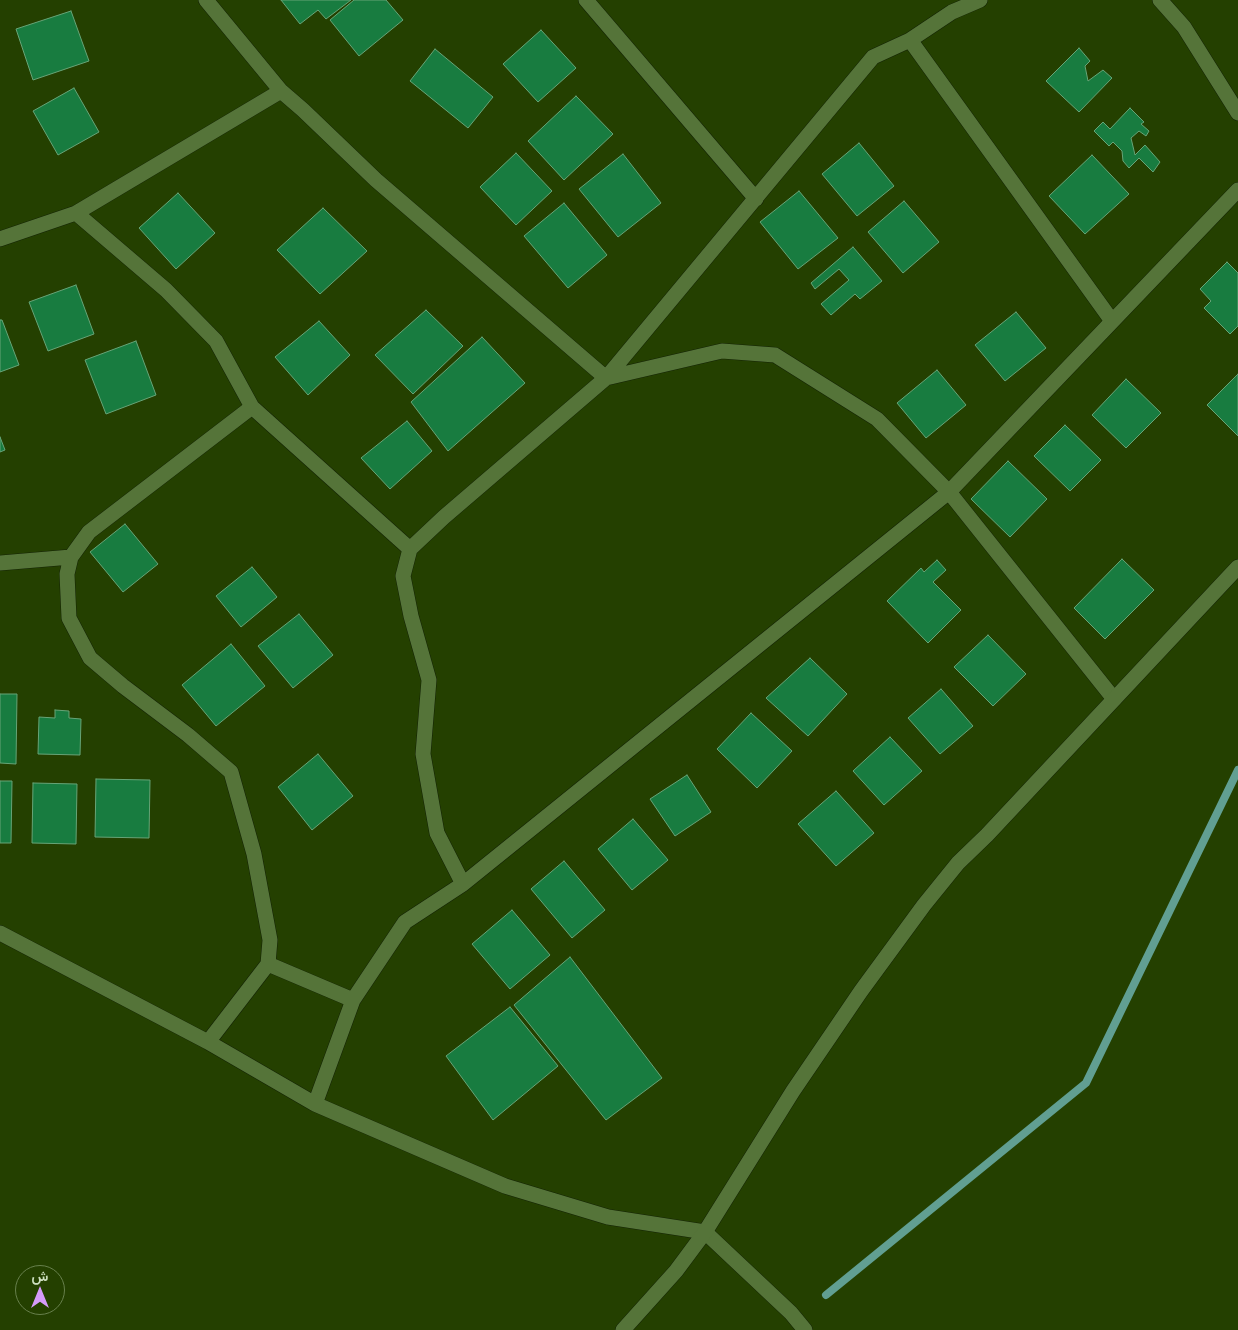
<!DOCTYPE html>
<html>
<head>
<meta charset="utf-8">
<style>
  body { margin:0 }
  #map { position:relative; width:1238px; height:1330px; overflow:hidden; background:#244000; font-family:Montserrat,Vazirmatn,sans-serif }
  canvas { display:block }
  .north { position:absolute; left:15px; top:1265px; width:50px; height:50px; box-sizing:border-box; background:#244000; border:1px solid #68804c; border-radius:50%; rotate:0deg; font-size:14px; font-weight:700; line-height:20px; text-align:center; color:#cddfbf }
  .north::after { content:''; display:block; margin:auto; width:18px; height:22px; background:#d59bfa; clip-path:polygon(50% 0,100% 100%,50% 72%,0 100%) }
</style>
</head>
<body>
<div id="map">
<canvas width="1238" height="1330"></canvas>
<div class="north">ش</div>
</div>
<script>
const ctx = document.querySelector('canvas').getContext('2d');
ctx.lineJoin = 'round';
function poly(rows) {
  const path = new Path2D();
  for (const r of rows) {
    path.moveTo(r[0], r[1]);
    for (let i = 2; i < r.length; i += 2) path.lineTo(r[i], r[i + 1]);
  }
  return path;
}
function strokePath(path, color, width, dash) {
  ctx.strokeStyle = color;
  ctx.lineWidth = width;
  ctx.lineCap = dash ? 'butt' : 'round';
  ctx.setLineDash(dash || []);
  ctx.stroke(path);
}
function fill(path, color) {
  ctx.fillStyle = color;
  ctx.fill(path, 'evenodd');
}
strokePath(poly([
  [826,1295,1086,1083,1238,770]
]), '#619f92', 8);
const building = poly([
  [281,0,351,0,326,19,318,10,300,24,281,0],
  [354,0,386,0,403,20,359,56,330,20,354,0],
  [71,11,89,61,33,80,16,29,71,11],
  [541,30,576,68,538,102,503,64,541,30],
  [1079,48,1090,61,1085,66,1088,81,1103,70,1112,78,1079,112,1046,81,1079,48],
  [435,49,493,97,468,128,410,81,435,49],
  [74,88,99,132,58,155,33,111,74,88],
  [576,96,613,134,564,180,528,141,576,96],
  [1130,108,1144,122,1141,124,1149,131,1146,136,1139,131,1131,138,1135,155,1145,145,1160,162,1153,172,1139,158,1129,168,1123,161,1122,151,1113,142,1109,146,1094,131,1103,122,1110,129,1130,108],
  [859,143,894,186,857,216,822,174,859,143],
  [516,153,552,191,516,225,480,187,516,153],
  [623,154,661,203,618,237,579,189,623,154],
  [1092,155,1129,194,1085,234,1049,196,1092,155],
  [799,191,838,238,798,269,760,222,799,191],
  [178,193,215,233,176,269,139,228,178,193],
  [904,201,939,242,903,273,868,232,904,201],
  [564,203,607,255,568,288,524,236,564,203],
  [323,208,367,251,320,294,277,250,323,208],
  [853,247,882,281,860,299,855,294,831,315,821,304,849,280,839,269,815,289,811,283,853,247],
  [1227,262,1238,273,1238,326,1230,334,1204,308,1211,301,1200,289,1227,262],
  [76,285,94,334,48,351,29,302,76,285],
  [426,310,463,346,413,394,375,355,426,310],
  [1016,312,1046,348,1005,381,975,345,1016,312],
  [0,320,2,320,19,365,0,372,0,320],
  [319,321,350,355,308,395,275,357,319,321],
  [482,337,525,383,448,451,411,402,482,337],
  [136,341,156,395,106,414,85,360,136,341],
  [937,370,966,405,926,438,897,403,937,370],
  [1238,374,1238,436,1207,405,1238,374],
  [1126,379,1161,413,1126,448,1092,415,1126,379],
  [407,421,432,451,390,489,361,458,407,421],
  [1065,425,1101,460,1070,491,1034,456,1065,425],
  [0,437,5,450,0,452,0,437],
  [1008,461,1047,499,1010,537,971,499,1008,461],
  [125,524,158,564,123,592,90,552,125,524],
  [1122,559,1154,590,1105,639,1074,608,1122,559],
  [937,560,946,570,933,582,961,610,928,643,887,601,921,568,924,572,937,560],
  [252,567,277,597,241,627,216,596,252,567],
  [299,614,333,655,293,688,258,646,299,614],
  [988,635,1026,674,993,706,954,667,988,635],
  [231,644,265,686,216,726,182,685,231,644],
  [810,658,847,694,808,736,766,698,810,658],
  [941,689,973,726,940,754,908,718,941,689],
  [0,694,17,694,16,764,0,763,0,694],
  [55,710,69,711,69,718,81,719,80,755,38,754,39,717,55,718,55,710],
  [751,713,792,751,757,788,717,749,751,713],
  [890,737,922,771,884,805,853,771,890,737],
  [318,754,353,796,312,830,278,787,318,754],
  [687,775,711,812,675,836,650,799,687,775],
  [96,779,150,780,149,838,95,837,96,779],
  [0,781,12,781,11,843,0,843,0,781],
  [33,783,77,784,76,844,32,843,33,783],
  [836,791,874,833,836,866,798,824,836,791],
  [633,819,668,860,632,890,598,849,633,819],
  [564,861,605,910,572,938,531,889,564,861],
  [512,910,550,955,510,989,472,944,512,910],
  [570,957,662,1078,606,1120,514,1005,570,957],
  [510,1007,558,1066,493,1120,446,1056,510,1007]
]);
fill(building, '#187c40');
strokePath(building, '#67a477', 1);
const street = poly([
  [206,0,281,91,303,110,376,180,606,378,722,351,775,355,877,419,949,492,1114,699],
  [586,0,756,199],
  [1160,0,1184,27,1238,113],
  [910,40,1112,321],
  [76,213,166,290,216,341,252,407,89,532,71,557,67,574,69,618,90,658,123,686,188,735,231,772,254,854,270,940,268,964,208,1042],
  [0,239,76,213,281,91],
  [252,407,410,549],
  [0,563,71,557],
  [463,884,437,833,423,754,429,680,411,616,403,576,410,549,444,517,606,378,873,57,910,40,952,12,980,0],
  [0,933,208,1042,315,1104,505,1186,608,1217,705,1232,791,1313,805,1330],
  [268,964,353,1000],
  [315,1104,353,1000,405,922,463,884,949,492,1238,190]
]);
const secondary = poly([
  [623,1330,676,1271,705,1232,793,1091,861,991,924,905,958,863,987,835,1238,567]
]);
strokePath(street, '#142305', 16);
strokePath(secondary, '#142305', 16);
strokePath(street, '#557439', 15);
strokePath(secondary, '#557439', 15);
</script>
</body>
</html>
